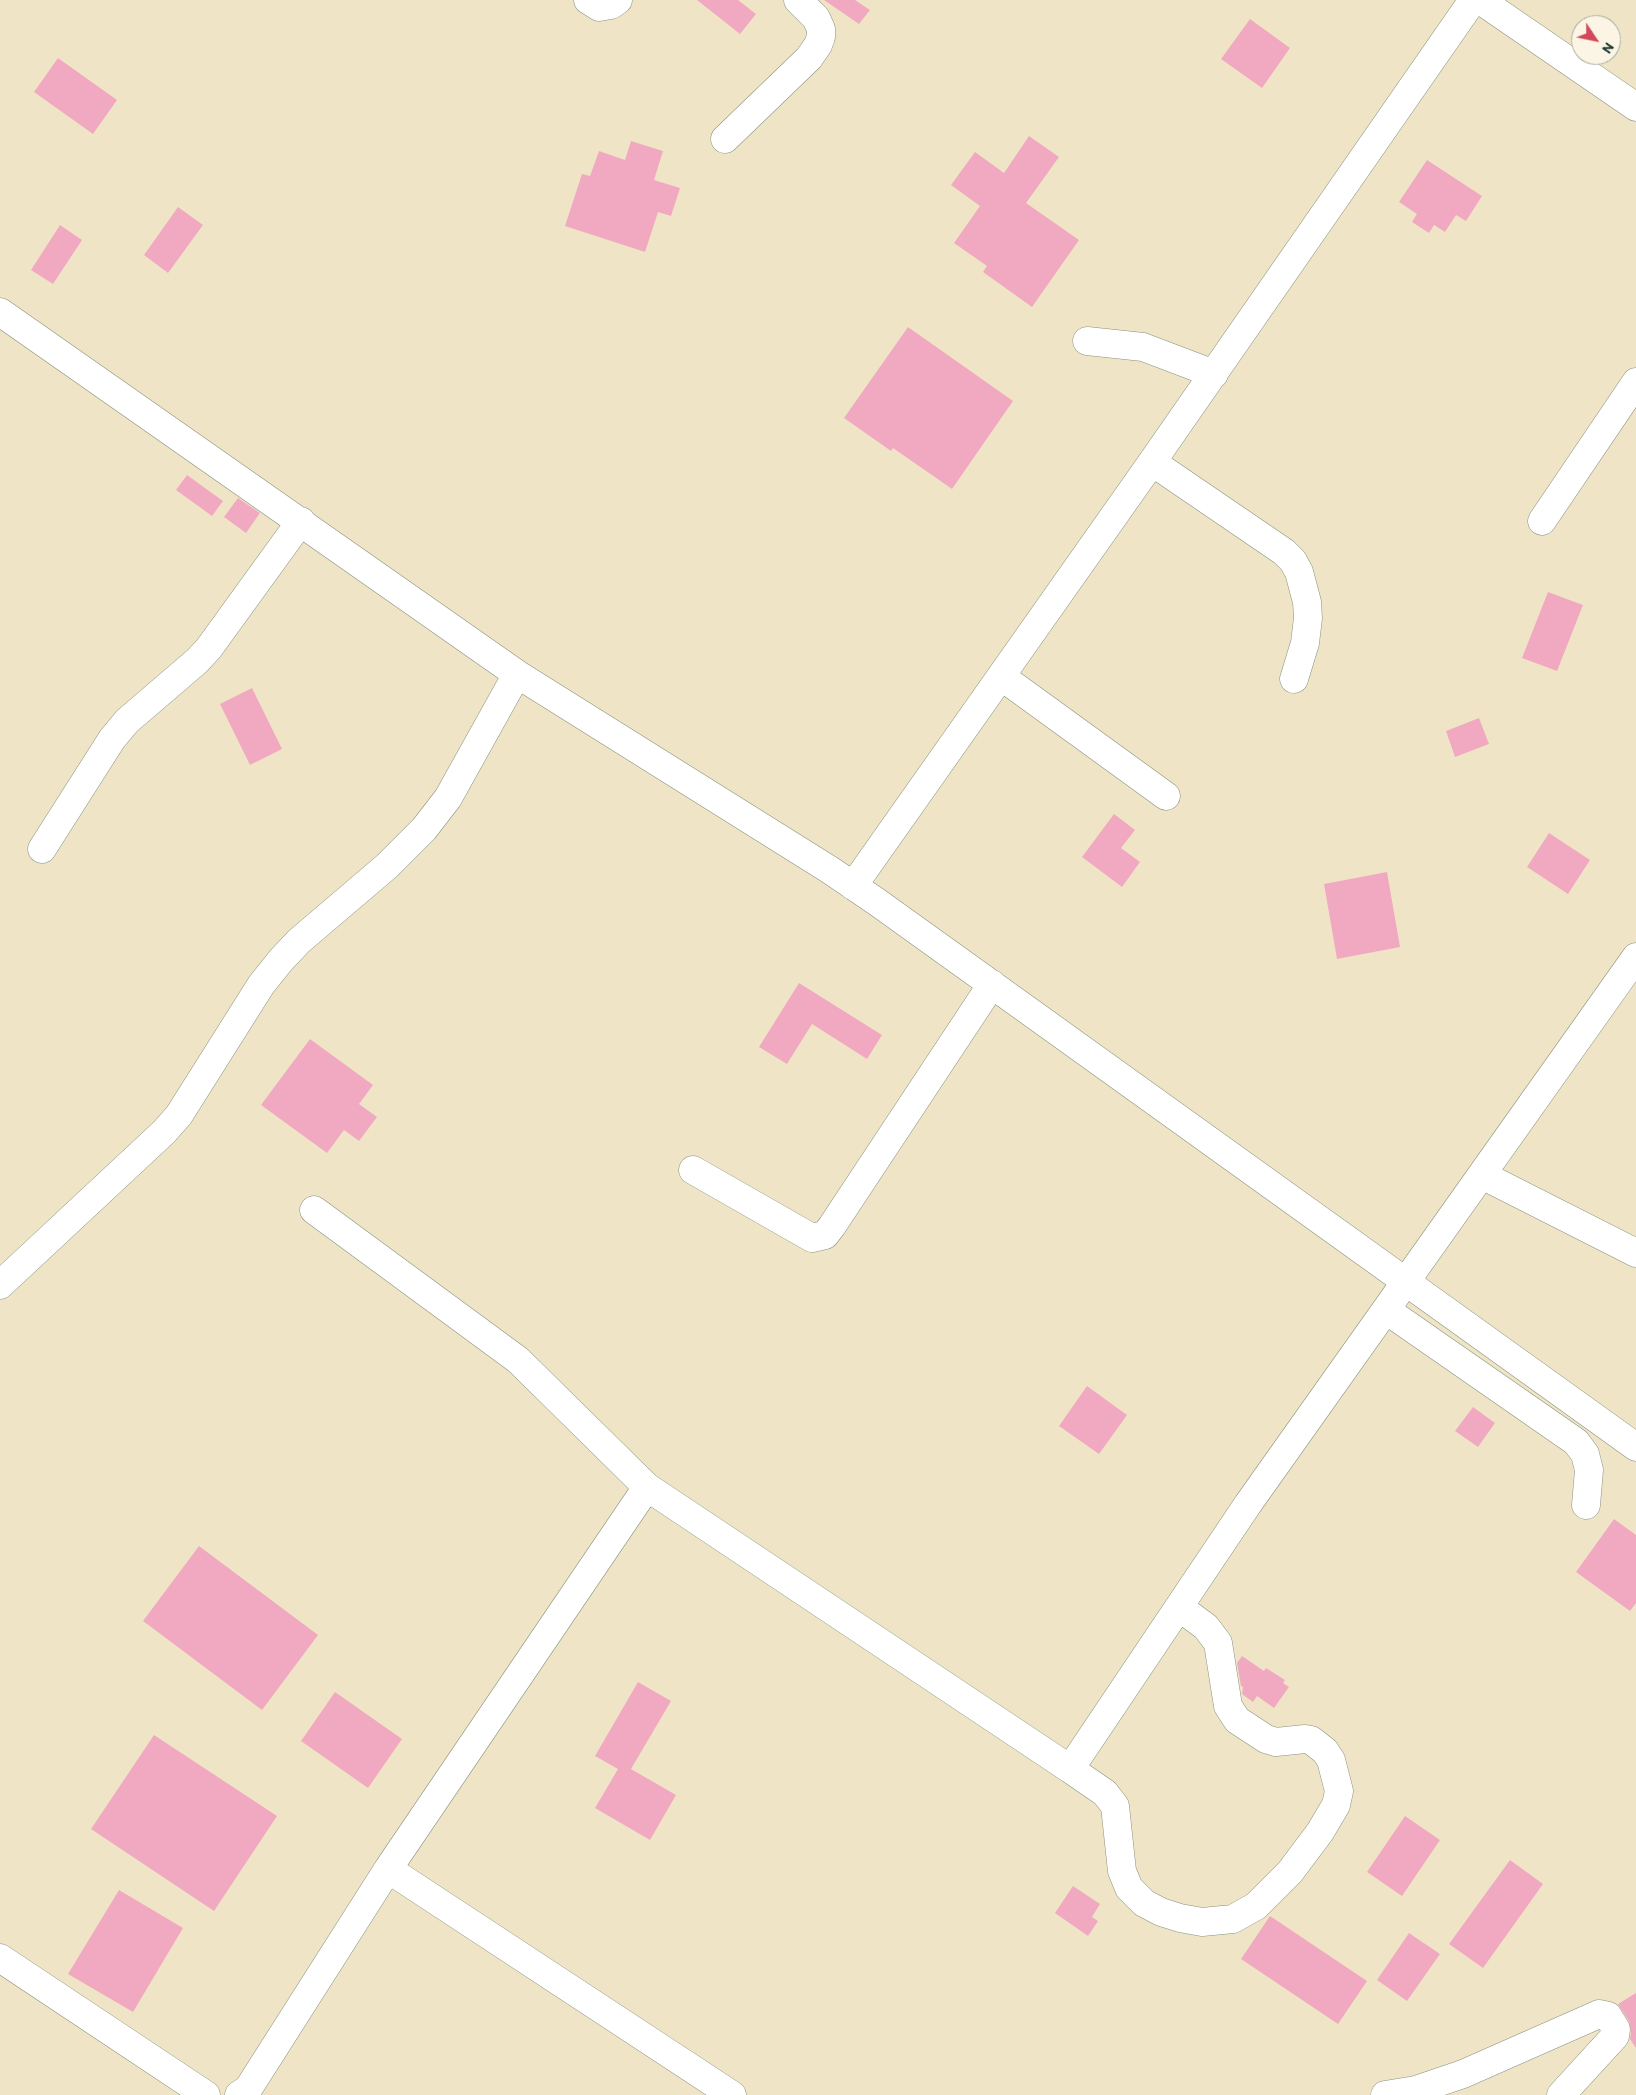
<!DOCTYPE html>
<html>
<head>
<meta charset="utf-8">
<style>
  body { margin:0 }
  #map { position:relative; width:1636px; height:2095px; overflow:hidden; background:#efe5c6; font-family:Itim,sans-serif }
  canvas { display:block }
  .north { position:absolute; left:1571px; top:15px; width:50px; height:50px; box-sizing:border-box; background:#fcf5e5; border:1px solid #a4ab9e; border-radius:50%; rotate:124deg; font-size:14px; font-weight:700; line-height:20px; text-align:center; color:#1f3d34 }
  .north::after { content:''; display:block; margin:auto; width:18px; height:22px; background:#d1495b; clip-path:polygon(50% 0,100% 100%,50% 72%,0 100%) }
</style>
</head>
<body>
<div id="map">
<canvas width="1636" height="2095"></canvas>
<div class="north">N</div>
</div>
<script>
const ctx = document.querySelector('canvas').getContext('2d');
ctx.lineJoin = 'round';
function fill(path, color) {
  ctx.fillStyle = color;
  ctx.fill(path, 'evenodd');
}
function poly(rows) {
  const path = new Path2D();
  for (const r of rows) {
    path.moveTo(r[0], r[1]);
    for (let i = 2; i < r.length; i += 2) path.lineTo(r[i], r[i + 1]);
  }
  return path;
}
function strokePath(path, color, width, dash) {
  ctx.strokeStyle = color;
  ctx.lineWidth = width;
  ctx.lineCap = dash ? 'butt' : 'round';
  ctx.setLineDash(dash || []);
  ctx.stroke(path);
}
fill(poly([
  [697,0,738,0,756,14,740,34],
  [824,0,855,0,870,10,859,24],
  [1250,19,1290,48,1262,88,1221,59],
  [58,58,117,100,93,134,34,92],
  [1029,136,1059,157,1026,203,1079,240,1032,307,983,272,987,266,954,243,980,206,951,185,975,152,1004,173],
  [631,141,663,151,654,180,680,188,671,216,658,212,645,252,565,226,582,174,590,176,599,151,625,160],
  [1427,160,1482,196,1466,221,1456,215,1445,232,1434,225,1429,233,1412,222,1417,214,1399,202],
  [178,207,203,225,168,273,144,255],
  [60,225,82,240,53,284,31,270],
  [908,327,1013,401,952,489,893,448,891,451,844,418],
  [187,475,223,501,212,516,176,490],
  [238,498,260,513,246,533,224,517],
  [1548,592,1583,605,1557,671,1522,658],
  [252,688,282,749,250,765,220,704],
  [1479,718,1489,744,1455,757,1446,731],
  [1114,814,1135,830,1121,848,1140,862,1122,887,1082,857],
  [1549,833,1590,860,1568,894,1527,867],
  [1387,872,1400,947,1337,959,1324,884],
  [799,983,882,1035,867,1059,812,1024,787,1064,759,1047],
  [310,1039,373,1085,359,1104,377,1117,359,1141,344,1130,327,1153,261,1105],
  [1087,1386,1127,1415,1099,1454,1059,1426],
  [1473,1407,1495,1423,1478,1447,1455,1431],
  [1614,1519,1636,1535,1636,1603,1630,1611,1576,1572],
  [199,1546,318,1635,262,1710,143,1621],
  [1242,1656,1264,1671,1266,1668,1285,1680,1283,1683,1289,1687,1274,1708,1257,1696,1253,1702,1242,1694,1243,1687,1241,1686,1237,1663],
  [638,1682,671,1701,631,1769,676,1795,650,1840,595,1808,618,1769,595,1756],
  [335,1692,402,1739,368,1788,301,1741],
  [154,1735,277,1816,214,1911,91,1829],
  [1405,1816,1440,1840,1402,1896,1367,1872],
  [1510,1860,1543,1884,1483,1968,1449,1944],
  [1073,1886,1100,1904,1092,1917,1098,1921,1088,1936,1055,1913],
  [119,1890,183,1928,133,2012,68,1974],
  [1270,1916,1367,1981,1338,2024,1241,1959],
  [1409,1933,1440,1954,1407,2001,1377,1980],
  [1636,1993,1636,2048,1630,2039,1631,2031,1629,2021,1618,2004]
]), '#f1a9c2');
const minor = poly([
  [588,0,599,7,611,5,618,0],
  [1480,0,1636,107],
  [725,139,809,58,818,45,821,37,821,29,816,18,798,0],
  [0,312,517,674,830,870,877,902,1636,1447],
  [1087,341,1143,347,1214,374],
  [1152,462,1284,552,1293,561,1299,572,1307,602,1308,618,1305,643,1294,679],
  [1542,521,1636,382],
  [1002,677,1166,796],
  [42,849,112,739,127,721,197,661,209,648,301,521],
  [853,886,1152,462,1473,0],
  [693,1170,812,1238,825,1235,832,1226,992,984],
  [1482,1175,1636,1253],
  [314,1210,518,1360,647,1487],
  [0,1285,164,1132,179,1115,261,985,281,960,299,941,387,866,424,829,448,798,517,674],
  [1386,1310,1576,1442,1585,1454,1589,1470,1586,1505],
  [1070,1769,1105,1793,1115,1806,1122,1871,1129,1888,1144,1903,1161,1912,1180,1918,1202,1922,1233,1919,1256,1906,1290,1872,1320,1832,1336,1805,1339,1791,1331,1760,1325,1751,1311,1740,1305,1739,1276,1742,1266,1739,1237,1720,1228,1706,1218,1643,1206,1627,1179,1607],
  [388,1869,732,2095],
  [0,1958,206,2095],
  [239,2095,248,2089,388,1869,647,1487,1070,1769,1248,1504,1636,957],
  [1385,2095,1416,2090,1463,2074,1599,2014,1608,2016,1616,2029,1615,2036,1561,2095]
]);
strokePath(minor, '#87917d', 29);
strokePath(minor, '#fff', 28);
</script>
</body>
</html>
